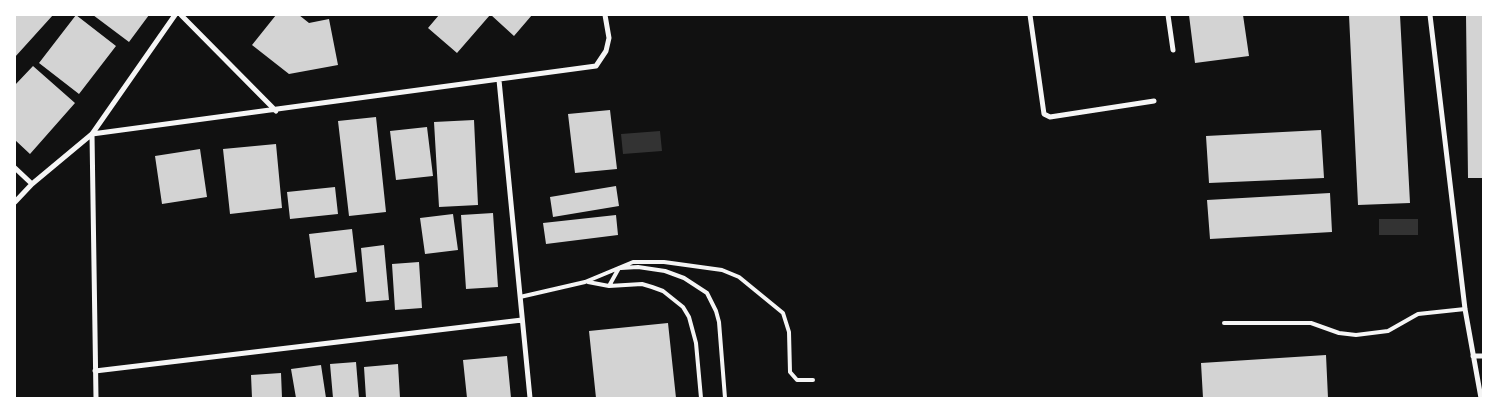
<!DOCTYPE html>
<html>
<head>
<meta charset="utf-8">
<style>
  body { margin:0 }
  #map { position:relative; width:1498px; height:413px; overflow:hidden; background:#111; font-family:Inter,sans-serif }
  canvas { display:block }
  .frame { position:absolute; inset:0; border:16px solid #fff; pointer-events:none }
</style>
</head>
<body>
<div id="map">
<canvas width="1498" height="413"></canvas>
<div class="frame"></div>
</div>
<script>
const ctx = document.querySelector('canvas').getContext('2d');
ctx.lineJoin = 'round';
function fill(path, color) {
  ctx.fillStyle = color;
  ctx.fill(path, 'evenodd');
}
function poly(rows) {
  const path = new Path2D();
  for (const r of rows) {
    path.moveTo(r[0], r[1]);
    for (let i = 2; i < r.length; i += 2) path.lineTo(r[i], r[i + 1]);
  }
  return path;
}
function strokePath(path, color, width, dash) {
  ctx.strokeStyle = color;
  ctx.lineWidth = width;
  ctx.lineCap = dash ? 'butt' : 'round';
  ctx.setLineDash(dash || []);
  ctx.stroke(path);
}
fill(poly([
  [660,131,662,151,623,154,621,134],
  [1379,219,1418,219,1418,235,1379,235]
]), '#333');
fill(poly([
  [15,15,53,15,15,57],
  [76,15,116,46,79,94,39,63],
  [93,15,149,15,129,42],
  [276,15,299,15,309,23,329,19,338,65,289,74,252,45],
  [439,15,490,15,457,53,428,28],
  [491,15,532,15,514,36],
  [1189,15,1243,15,1249,56,1195,63],
  [1349,15,1400,15,1410,203,1358,205],
  [1466,15,1483,15,1483,178,1468,178],
  [33,66,75,103,30,154,15,140,15,85],
  [610,110,617,169,575,173,568,114],
  [376,117,386,212,349,216,338,121],
  [474,120,478,205,439,207,434,122],
  [427,127,433,176,396,180,390,131],
  [1321,130,1324,178,1209,183,1206,136],
  [276,144,282,208,230,214,223,149],
  [200,149,207,197,162,204,155,156],
  [616,186,619,206,553,217,550,197],
  [335,187,338,214,290,219,287,192],
  [1330,193,1332,232,1210,239,1207,200],
  [493,213,498,287,466,289,461,215],
  [453,214,458,250,425,254,420,218],
  [616,215,618,235,546,244,543,223],
  [352,229,357,272,315,278,309,234],
  [384,245,389,300,366,302,361,248],
  [419,262,422,308,395,310,392,264],
  [668,323,676,398,596,398,589,331],
  [1326,355,1328,398,1203,398,1201,363],
  [507,356,511,398,467,398,463,360],
  [356,362,359,398,333,398,330,364],
  [398,364,400,398,366,398,364,367],
  [321,365,326,398,296,398,291,369],
  [281,373,282,398,252,398,251,375]
]), '#d3d3d3');
strokePath(poly([
  [621,268,638,267,665,271,684,278,707,293,716,311,719,322,725,398],
  [588,282,609,286,642,284,652,287,663,291,683,307,689,317,696,343,701,398],
  [609,286,619,268],
  [520,297,585,282,633,262,664,262,722,270,739,277,783,313,789,332,790,372,797,380,813,380],
  [1224,323,1311,323,1339,333,1356,335,1388,331,1418,314,1465,309]
]), '#f5f5f5', 4);
strokePath(poly([
  [181,15,276,111],
  [1030,15,1044,114,1050,117,1154,101],
  [1168,15,1173,50],
  [1430,15,1465,309,1481,398],
  [499,80,530,398],
  [92,134,596,66,606,51,609,38,605,15],
  [92,134,96,398],
  [15,168,32,184,92,134,175,15],
  [15,202,32,184],
  [1473,356,1483,356],
  [95,371,522,320]
]), '#f5f5f5', 5);
</script>
</body>
</html>
